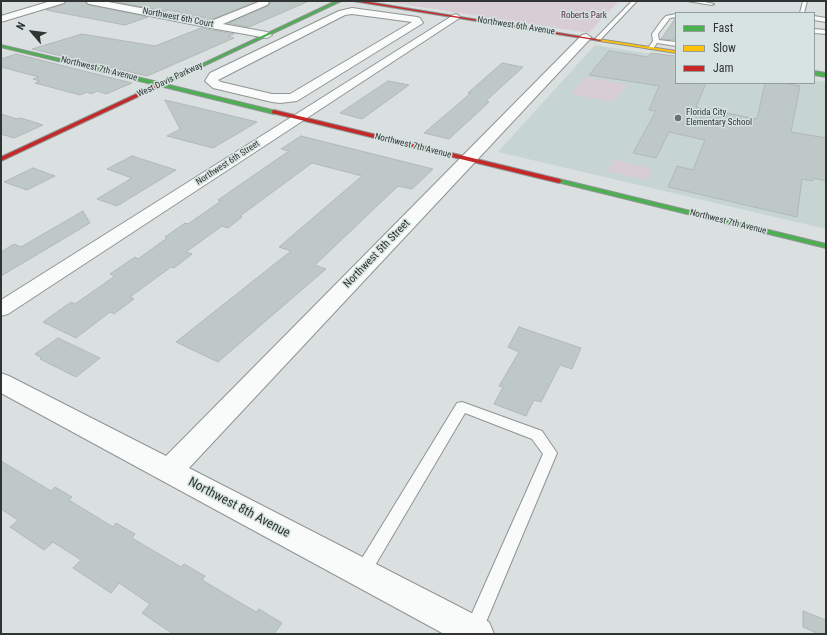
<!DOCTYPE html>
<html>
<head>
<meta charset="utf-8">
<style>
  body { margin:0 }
  #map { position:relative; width:827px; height:635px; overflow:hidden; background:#d9e0df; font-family:"Roboto Condensed",sans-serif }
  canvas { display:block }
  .frame { position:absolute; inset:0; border:2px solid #303534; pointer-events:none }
  .legend { position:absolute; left:675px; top:12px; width:140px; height:72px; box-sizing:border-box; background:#d6e3e0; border:1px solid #949d9b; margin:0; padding:5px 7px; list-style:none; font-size:12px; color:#303534 }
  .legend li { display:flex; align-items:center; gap:8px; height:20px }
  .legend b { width:20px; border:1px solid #949d9b }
  .north { position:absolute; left:12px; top:12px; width:40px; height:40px; -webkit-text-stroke:3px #d6e3e0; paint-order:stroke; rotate:298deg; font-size:11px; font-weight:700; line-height:16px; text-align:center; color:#303534 }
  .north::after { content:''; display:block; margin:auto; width:14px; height:18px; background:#303534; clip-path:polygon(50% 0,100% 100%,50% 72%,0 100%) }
</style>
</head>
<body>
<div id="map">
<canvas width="827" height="635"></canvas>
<div class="frame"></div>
<ul class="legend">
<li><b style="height:5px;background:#4caf50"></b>Fast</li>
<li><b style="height:5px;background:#ffc107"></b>Slow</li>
<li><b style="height:5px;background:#c62828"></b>Jam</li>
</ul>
<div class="north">N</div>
</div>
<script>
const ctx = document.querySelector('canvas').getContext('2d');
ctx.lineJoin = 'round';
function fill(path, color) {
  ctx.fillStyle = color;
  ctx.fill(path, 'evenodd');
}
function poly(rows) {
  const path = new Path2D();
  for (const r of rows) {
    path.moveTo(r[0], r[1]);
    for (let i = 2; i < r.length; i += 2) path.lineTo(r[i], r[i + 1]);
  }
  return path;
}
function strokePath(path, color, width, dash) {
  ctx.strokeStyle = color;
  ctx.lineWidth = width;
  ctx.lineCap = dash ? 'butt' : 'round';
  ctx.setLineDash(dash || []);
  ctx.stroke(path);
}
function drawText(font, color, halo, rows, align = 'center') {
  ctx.font = font + ' "Roboto Condensed",sans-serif';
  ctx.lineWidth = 3;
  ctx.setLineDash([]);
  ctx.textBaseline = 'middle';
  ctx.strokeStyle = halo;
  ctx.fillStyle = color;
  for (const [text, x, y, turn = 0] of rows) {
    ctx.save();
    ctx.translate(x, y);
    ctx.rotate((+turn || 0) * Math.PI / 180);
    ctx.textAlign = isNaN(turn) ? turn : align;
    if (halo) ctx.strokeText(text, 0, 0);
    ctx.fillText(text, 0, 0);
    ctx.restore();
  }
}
fill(poly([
  [595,45,676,58,676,83,814,83,814,81,826,82,826,229,498,152]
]), '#c6d5d2');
fill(poly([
  [382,1,619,1,589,33],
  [585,77,627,85,614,102,571,94],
  [614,160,652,169,647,180,608,171]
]), '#d9cdd5');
const building = poly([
  [66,1,84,1,89,5,148,17,125,25,46,10,64,4,66,1],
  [111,1,257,1,213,19,168,10,165,11,111,1],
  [269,1,309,1,249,27,228,23,268,6,270,3,269,1],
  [675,19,676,19,676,40,661,39,675,19],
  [201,28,234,34,228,36,234,38,147,76,32,49,82,34,155,46,201,28],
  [609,51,648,57,651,53,676,56,676,83,706,83,696,107,757,119,765,83,783,83,800,86,791,132,826,138,826,181,813,178,813,181,802,179,797,217,668,187,677,166,693,170,705,140,669,132,656,158,633,153,656,111,649,110,659,86,589,75,609,51],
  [16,54,132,83,106,94,97,91,91,94,87,92,80,95,35,83,40,81,33,79,39,77,1,67,1,59,16,54],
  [502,63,523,67,486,101,489,102,449,139,424,133,471,93,468,93,502,63],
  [388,81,409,85,362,119,340,113,388,81],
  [165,100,220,113,257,122,213,148,167,136,180,129,165,100],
  [1,114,17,119,21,118,43,125,14,138,1,134,1,114],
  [301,136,433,169,412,189,398,186,315,265,326,269,218,362,176,342,291,251,279,247,362,176,312,163,240,216,242,217,228,228,222,226,186,252,192,254,174,268,171,267,130,297,134,299,114,314,110,312,76,338,43,322,71,302,75,304,115,276,110,274,135,257,138,259,167,238,165,237,185,223,188,224,221,201,218,200,289,151,281,149,301,136],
  [132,156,176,170,117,206,97,199,132,178,107,169,132,156],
  [33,168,55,176,27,190,4,182,33,168],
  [83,211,90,223,1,276,1,252,14,244,21,247,83,211],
  [519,327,581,348,572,369,560,365,541,402,534,400,526,416,494,404,503,387,499,386,519,352,508,347,519,327],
  [58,338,100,358,76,377,40,359,42,358,35,354,58,338],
  [1,461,51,491,55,487,72,497,69,500,113,527,116,523,135,534,132,538,181,567,184,564,205,576,202,580,256,612,259,609,282,623,274,634,173,634,142,613,150,604,119,583,111,593,73,568,81,560,53,542,44,550,10,527,18,520,1,509,1,461],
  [803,611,826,620,826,634,819,634,803,627,803,611]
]);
fill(building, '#bec9c7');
strokePath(building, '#b2b8b7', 1);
const lane = poly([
  [632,1,637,1,600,40,596,40,596,38,632,1],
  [687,1,700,1,714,4,712,5,687,1],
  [803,1,807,1,804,13,800,13,803,1],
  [676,14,676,17,670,18,658,34,659,40,676,42,676,46,657,43,653,49,649,49,648,48,653,41,652,34,662,20,666,16,676,14],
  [814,16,826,18,826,22,814,20,814,16],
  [814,29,826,30,826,34,814,33,814,29],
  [462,402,542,431,557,453,481,634,467,634,465,629,543,454,532,439,465,413,367,579,361,581,355,579,353,573,457,403,462,402]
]);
const street = poly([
  [51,1,65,1,64,3,1,22,1,16,51,1],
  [85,1,103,1,211,21,261,1,267,1,269,3,267,5,223,24,267,32,272,35,267,38,211,28,89,4,85,1],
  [352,8,417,17,420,18,423,23,297,101,280,103,272,102,213,88,205,81,210,73,339,11,352,8],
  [352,14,412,22,290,94,272,94,221,82,218,80,345,15,352,14],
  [455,14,458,15,460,17,458,19,8,314,1,316,1,300,455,14],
  [586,34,591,37,590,39,189,468,489,622,494,634,444,634,1,393,1,373,9,376,166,456,582,35,586,34]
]);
const fast = poly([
  [336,1,341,1,165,84,276,111,276,113,274,114,1,47,1,45,162,83,336,1],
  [814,71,826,73,826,77,814,75,814,71],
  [559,179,826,244,826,248,557,182,557,180,559,179]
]);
const slow = poly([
  [598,39,676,51,676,53,600,41,598,39]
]);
const jam = poly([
  [353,1,362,1,602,40,600,41,353,1],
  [162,82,167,83,1,161,1,157,162,82],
  [274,110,559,179,562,181,559,183,272,113,272,111,274,110]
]);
strokePath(lane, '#8f9494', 2);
strokePath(street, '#8f9494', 2);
strokePath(fast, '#8f9494', 2);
strokePath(slow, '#8f9494', 2);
strokePath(jam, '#8f9494', 2);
fill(lane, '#f9fafa');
fill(street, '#f9fafa');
fill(fast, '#4caf50');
fill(slow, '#ffc107');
fill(jam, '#c62828');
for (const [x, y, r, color] of [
  [678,118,4,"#6b7170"]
]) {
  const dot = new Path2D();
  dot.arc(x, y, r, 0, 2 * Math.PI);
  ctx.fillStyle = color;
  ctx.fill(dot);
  strokePath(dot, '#d6e3e0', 1.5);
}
drawText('9px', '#5a2c49', '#d6e3e0', [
  ["Roberts Park",584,16]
]);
drawText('9px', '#303534', '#d6e3e0', [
  ["Northwest 6th Court",178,18,11],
  ["Northwest 6th Avenue",516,26,9],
  ["Northwest 7th Avenue",99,69,14],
  ["West Davis Parkway",170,80,-25],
  ["Northwest 7th Avenue",413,146,14],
  ["Northwest 6th Street",228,163,-33],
  ["Northwest 7th Avenue",728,222,14]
]);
drawText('9px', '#303534', '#d6e3e0', [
  ["Florida City",686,113],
  ["Elementary School",686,123]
], 'left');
drawText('11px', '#303534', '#d6e3e0', [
  ["Northwest 5th Street",377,254,-46]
]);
drawText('13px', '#303534', '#d6e3e0', [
  ["Northwest 8th Avenue",239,508,28]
]);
</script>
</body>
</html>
